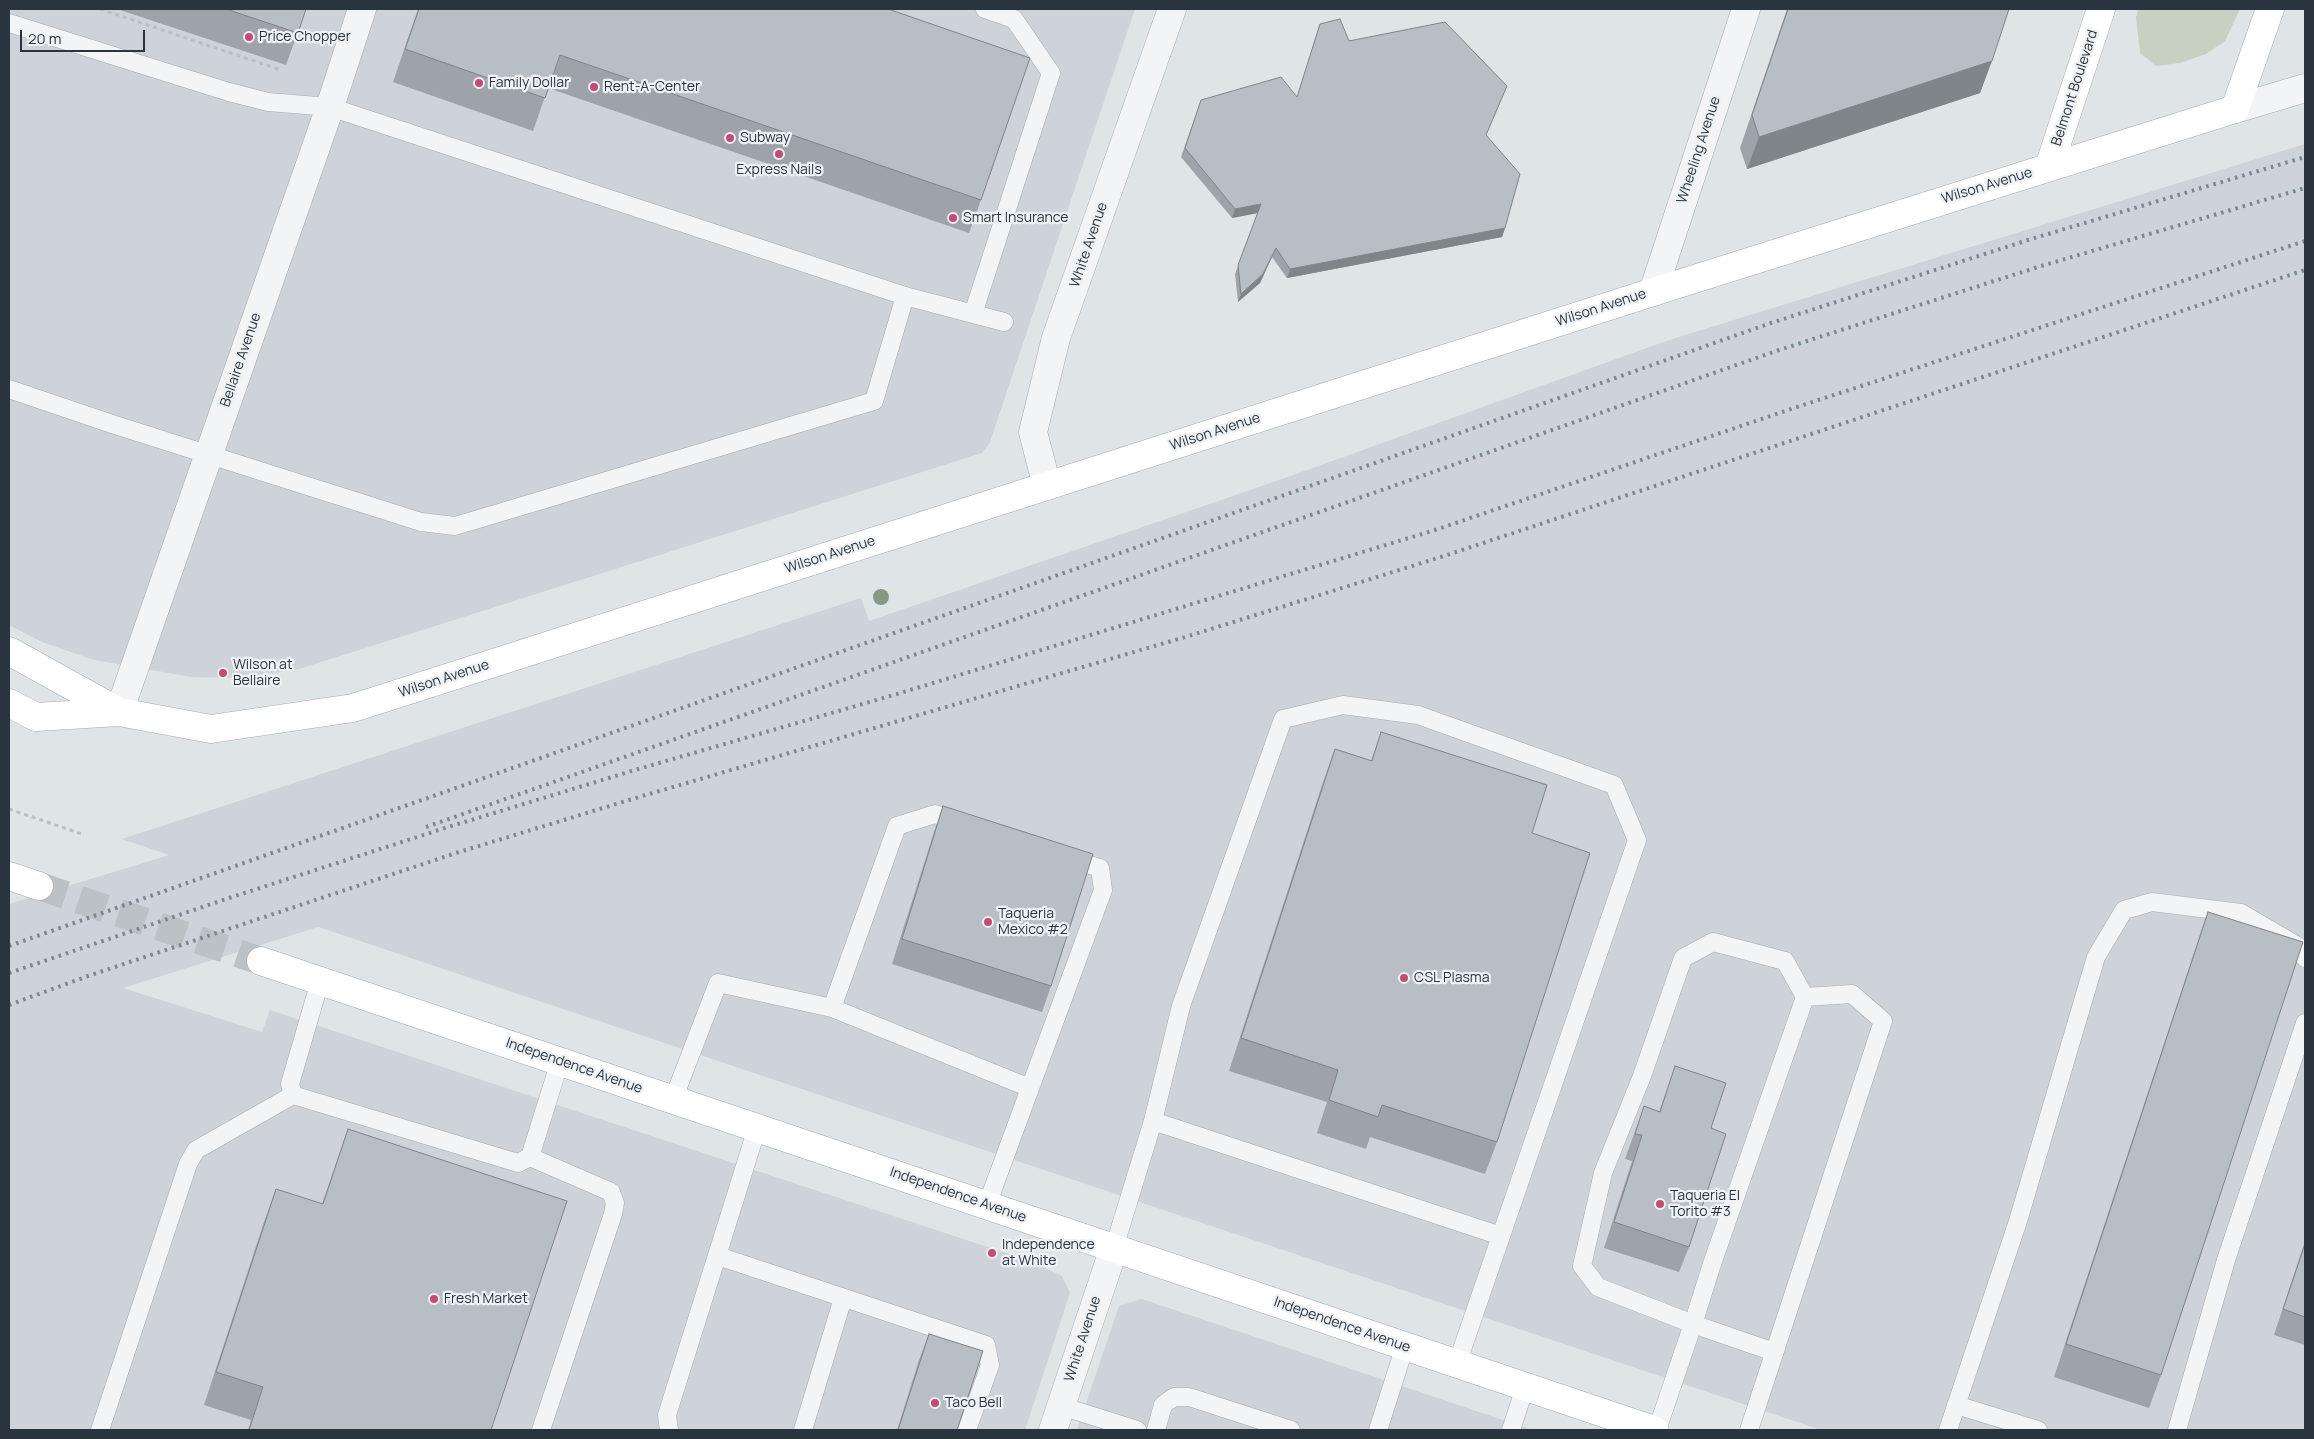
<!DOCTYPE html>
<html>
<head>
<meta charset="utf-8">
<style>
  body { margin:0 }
  #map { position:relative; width:2314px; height:1439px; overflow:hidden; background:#dfe4e7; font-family:Manrope,sans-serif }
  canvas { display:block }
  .frame { position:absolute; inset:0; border:10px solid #29343e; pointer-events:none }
  .scale { position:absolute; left:20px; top:30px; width:125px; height:22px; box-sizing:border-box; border:2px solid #29343e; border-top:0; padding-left:6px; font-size:15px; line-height:18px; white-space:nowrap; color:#29343e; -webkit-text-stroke:4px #eef2f5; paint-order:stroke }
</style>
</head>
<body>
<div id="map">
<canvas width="2314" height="1439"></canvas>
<div class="frame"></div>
<div class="scale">20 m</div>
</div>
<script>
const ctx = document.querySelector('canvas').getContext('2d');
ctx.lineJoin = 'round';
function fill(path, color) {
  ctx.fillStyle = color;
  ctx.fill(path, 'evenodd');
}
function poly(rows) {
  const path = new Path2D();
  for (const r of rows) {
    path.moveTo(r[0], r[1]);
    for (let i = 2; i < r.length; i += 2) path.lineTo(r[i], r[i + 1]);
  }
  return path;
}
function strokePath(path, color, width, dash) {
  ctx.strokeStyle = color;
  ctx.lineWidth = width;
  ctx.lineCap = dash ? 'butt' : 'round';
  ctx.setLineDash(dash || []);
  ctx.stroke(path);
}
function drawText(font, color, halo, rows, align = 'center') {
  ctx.font = font + ' Manrope,sans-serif';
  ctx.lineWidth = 4.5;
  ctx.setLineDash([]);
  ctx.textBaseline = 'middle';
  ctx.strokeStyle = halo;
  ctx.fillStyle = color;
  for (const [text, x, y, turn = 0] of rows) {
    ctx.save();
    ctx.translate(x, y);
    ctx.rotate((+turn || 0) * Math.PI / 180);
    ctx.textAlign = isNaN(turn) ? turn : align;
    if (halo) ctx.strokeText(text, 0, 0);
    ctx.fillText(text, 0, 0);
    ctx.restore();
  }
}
fill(poly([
  [9,9,1135,9,990,442,982,453,299,669,243,678,192,677,94,660,42,642,9,625],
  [2305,144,2305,1430,1821,1430,318,927,123,988,262,1032,270,1010,1033,1262,1062,1276,1070,1293,1025,1430,9,1430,9,904,169,855,122,839,861,598,869,621,1285,478,1669,340],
  [1142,1299,1533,1430,1077,1430,1119,1306]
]), '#cdd3d9');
fill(poly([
  [2138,9,2240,9,2225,41,2206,54,2180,63,2156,66,2140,53,2136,17]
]), '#c8d1c1');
strokePath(poly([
  [39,886,261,961]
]), '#bbc1c5', 28, [28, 14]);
const service = poly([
  [9,23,229,92,268,102,330,107,905,296,1004,322],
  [973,314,1051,73,1014,19,985,9],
  [9,389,112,424,421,522,455,526,874,401,905,296],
  [832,1008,1030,1088],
  [293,1095,290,1084,320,981],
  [673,1100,718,983,832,1008,897,826,935,814,963,824],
  [1153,1121,1501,1236],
  [530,1157,611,1192,615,1203,613,1214,541,1430],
  [987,1205,1103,890,1100,868,1068,858],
  [1114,1248,1153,1121,1181,1006,1283,719,1343,705,1418,715,1614,785,1637,840,1457,1364],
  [718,1256,986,1345,990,1365,967,1430],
  [1956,1405,2038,1430],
  [1061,1406,1137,1430],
  [100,1430,188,1164,196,1150,293,1095,518,1163,530,1157,560,1061],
  [669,1430,667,1415,757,1128],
  [803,1430,843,1298],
  [1156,1430,1163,1405,1174,1397,1189,1397,1291,1430],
  [1378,1430,1405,1346],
  [1511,1430,1525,1387],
  [1657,1430,1693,1324,1712,1264,1805,997,1785,961,1713,942,1683,958,1642,1076,1603,1173,1582,1266,1598,1287,1693,1324,1774,1352],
  [1749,1430,1883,1021,1852,994,1805,997],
  [1948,1430,2018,1221,2096,957,2124,910,2152,902,2241,913,2299,947,2305,958],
  [2177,1430,2226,1260,2305,1023]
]);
const minor = poly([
  [2235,109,2305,88],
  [1653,292,1746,9],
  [1047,486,1033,432,1056,338,1172,9],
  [119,712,330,107,362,9],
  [1053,1430,1114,1248]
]);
const secondary = poly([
  [2049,167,2101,9],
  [9,651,119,712],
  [9,703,36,717,119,712,211,729,353,708,1653,292,2235,109,2270,9]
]);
const primary = poly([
  [9,876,39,886],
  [261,961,1654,1430]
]);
strokePath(service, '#a5acb1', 19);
strokePath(minor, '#a5acb1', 29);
strokePath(secondary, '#a5acb1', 29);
strokePath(primary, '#9faab2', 29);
strokePath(poly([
  [100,9,281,70],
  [9,809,82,834]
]), '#babec2', 3, [4, 4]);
strokePath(service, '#f2f4f6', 18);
strokePath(minor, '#f2f4f6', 28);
strokePath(secondary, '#fff', 28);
strokePath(primary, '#fff', 28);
strokePath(poly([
  [426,827,1779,350,2038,267,2305,188],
  [9,946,1771,323,2028,240,2305,157],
  [9,973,226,899,445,828,635,770,897,694,1435,530,1794,408,2305,241],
  [9,1005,88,976,456,853,639,797,1192,635,1444,556,2305,270]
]), '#7a8690', 4, [2.5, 5]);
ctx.fillStyle = '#899786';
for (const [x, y] of [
  [881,597]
]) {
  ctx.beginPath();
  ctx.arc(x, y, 8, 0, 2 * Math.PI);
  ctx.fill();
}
fill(poly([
  [117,9,306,9,286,65],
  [418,9,888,9,981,200,969,233,548,88,533,131,393,82],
  [1787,9,2009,9,1980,93,1747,169,1740,148],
  [1320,24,1349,41,1503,95,1486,136,1505,228,1502,237,1287,278,1272,257,1260,283,1238,302,1235,274,1258,213,1232,218,1181,157,1201,100,1297,97],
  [1381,732,1532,833,1497,1142,1485,1174,1370,1137,1366,1149,1317,1133,1327,1102,1229,1071,1323,782,1335,749,1371,761],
  [943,806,1051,986,1042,1012,892,964,934,832],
  [2208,912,2161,1375,2149,1408,2054,1377,2197,944],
  [1675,1066,1711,1128,1689,1247,1679,1272,1604,1248,1632,1161,1625,1159,1644,1106,1659,1112],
  [348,1129,491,1430,248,1430,251,1420,204,1405,264,1222,276,1189,322,1204],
  [2305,1241,2305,1345,2274,1335],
  [929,1334,957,1430,897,1430,919,1360]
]), '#9da3a9');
fill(poly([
  [1992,61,1980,93,1747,169,1759,137],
  [1261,204,1258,213,1232,218,1235,209],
  [1505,228,1502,237,1287,278,1290,269],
  [1276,248,1272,257,1260,283,1238,302,1241,294]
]), '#808589');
const building = poly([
  [226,9,306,9,298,33,226,9],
  [419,9,888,9,1030,58,981,200,560,55,545,98,405,49,419,9],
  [1788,9,2009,9,1992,61,1759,137,1752,115,1788,9],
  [1340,19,1349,41,1445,22,1507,86,1486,135,1520,174,1505,228,1290,269,1276,248,1263,274,1241,294,1238,265,1261,204,1235,209,1185,148,1201,100,1281,77,1297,97,1320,24,1340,19],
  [1381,732,1547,785,1532,833,1590,853,1497,1142,1382,1105,1378,1117,1329,1100,1338,1070,1241,1038,1335,749,1372,761,1381,732],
  [943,806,1093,854,1051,986,902,939,943,806],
  [2208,912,2303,942,2161,1375,2066,1344,2208,912],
  [1675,1066,1726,1083,1711,1128,1726,1134,1689,1247,1614,1222,1642,1135,1635,1134,1644,1106,1660,1112,1675,1066],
  [348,1129,567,1201,491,1430,249,1430,263,1387,216,1372,276,1189,323,1204,348,1129],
  [2305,1244,2305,1317,2283,1309,2305,1244],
  [929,1334,983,1351,957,1430,898,1430,929,1334]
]);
fill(building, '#b7bec4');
strokePath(building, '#808589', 1);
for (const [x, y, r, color] of [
  [249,37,5,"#c54b73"],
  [479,83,5,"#c54b73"],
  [594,87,5,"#c54b73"],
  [730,138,5,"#c54b73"],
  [779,154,5,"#c54b73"],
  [953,218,5,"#c54b73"],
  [223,673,5,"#c54b73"],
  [988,922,5,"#c54b73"],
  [1404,978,5,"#c54b73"],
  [1660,1204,5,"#c54b73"],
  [992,1253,5,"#c54b73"],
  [434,1299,5,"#c54b73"],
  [935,1403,5,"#c54b73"]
]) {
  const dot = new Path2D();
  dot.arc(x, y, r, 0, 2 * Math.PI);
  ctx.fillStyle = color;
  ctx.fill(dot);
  strokePath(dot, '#eef2f5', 2);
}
drawText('14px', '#29343e', '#eef2f5', [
  ["Price Chopper",259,37],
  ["Family Dollar",489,83],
  ["Rent-A-Center",604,87],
  ["Subway",740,138],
  ["Express Nails",779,170,"center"],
  ["Smart Insurance",963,218],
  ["Wilson at",233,665],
  ["Bellaire",233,681],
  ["Taqueria",998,914],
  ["Mexico #2",998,930],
  ["CSL Plasma",1414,978],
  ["Taqueria El",1670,1196],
  ["Torito #3",1670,1212],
  ["Independence",1002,1245],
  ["at White",1002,1261],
  ["Fresh Market",444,1299],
  ["Taco Bell",945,1403]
], 'left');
drawText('14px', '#29343e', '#eef2f5', [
  ["Belmont Boulevard",2075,88,-72],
  ["Wheeling Avenue",1699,150,-72],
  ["Wilson Avenue",1987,186,-17],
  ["White Avenue",1089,245,-71],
  ["Wilson Avenue",1601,308,-18],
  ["Bellaire Avenue",241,360,-71],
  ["Wilson Avenue",1215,432,-18],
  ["Wilson Avenue",830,555,-18],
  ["Wilson Avenue",444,679,-18],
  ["Independence Avenue",574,1066,19],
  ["Independence Avenue",958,1195,19],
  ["Independence Avenue",1342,1325,19],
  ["White Avenue",1083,1339,-72]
]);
</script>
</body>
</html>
